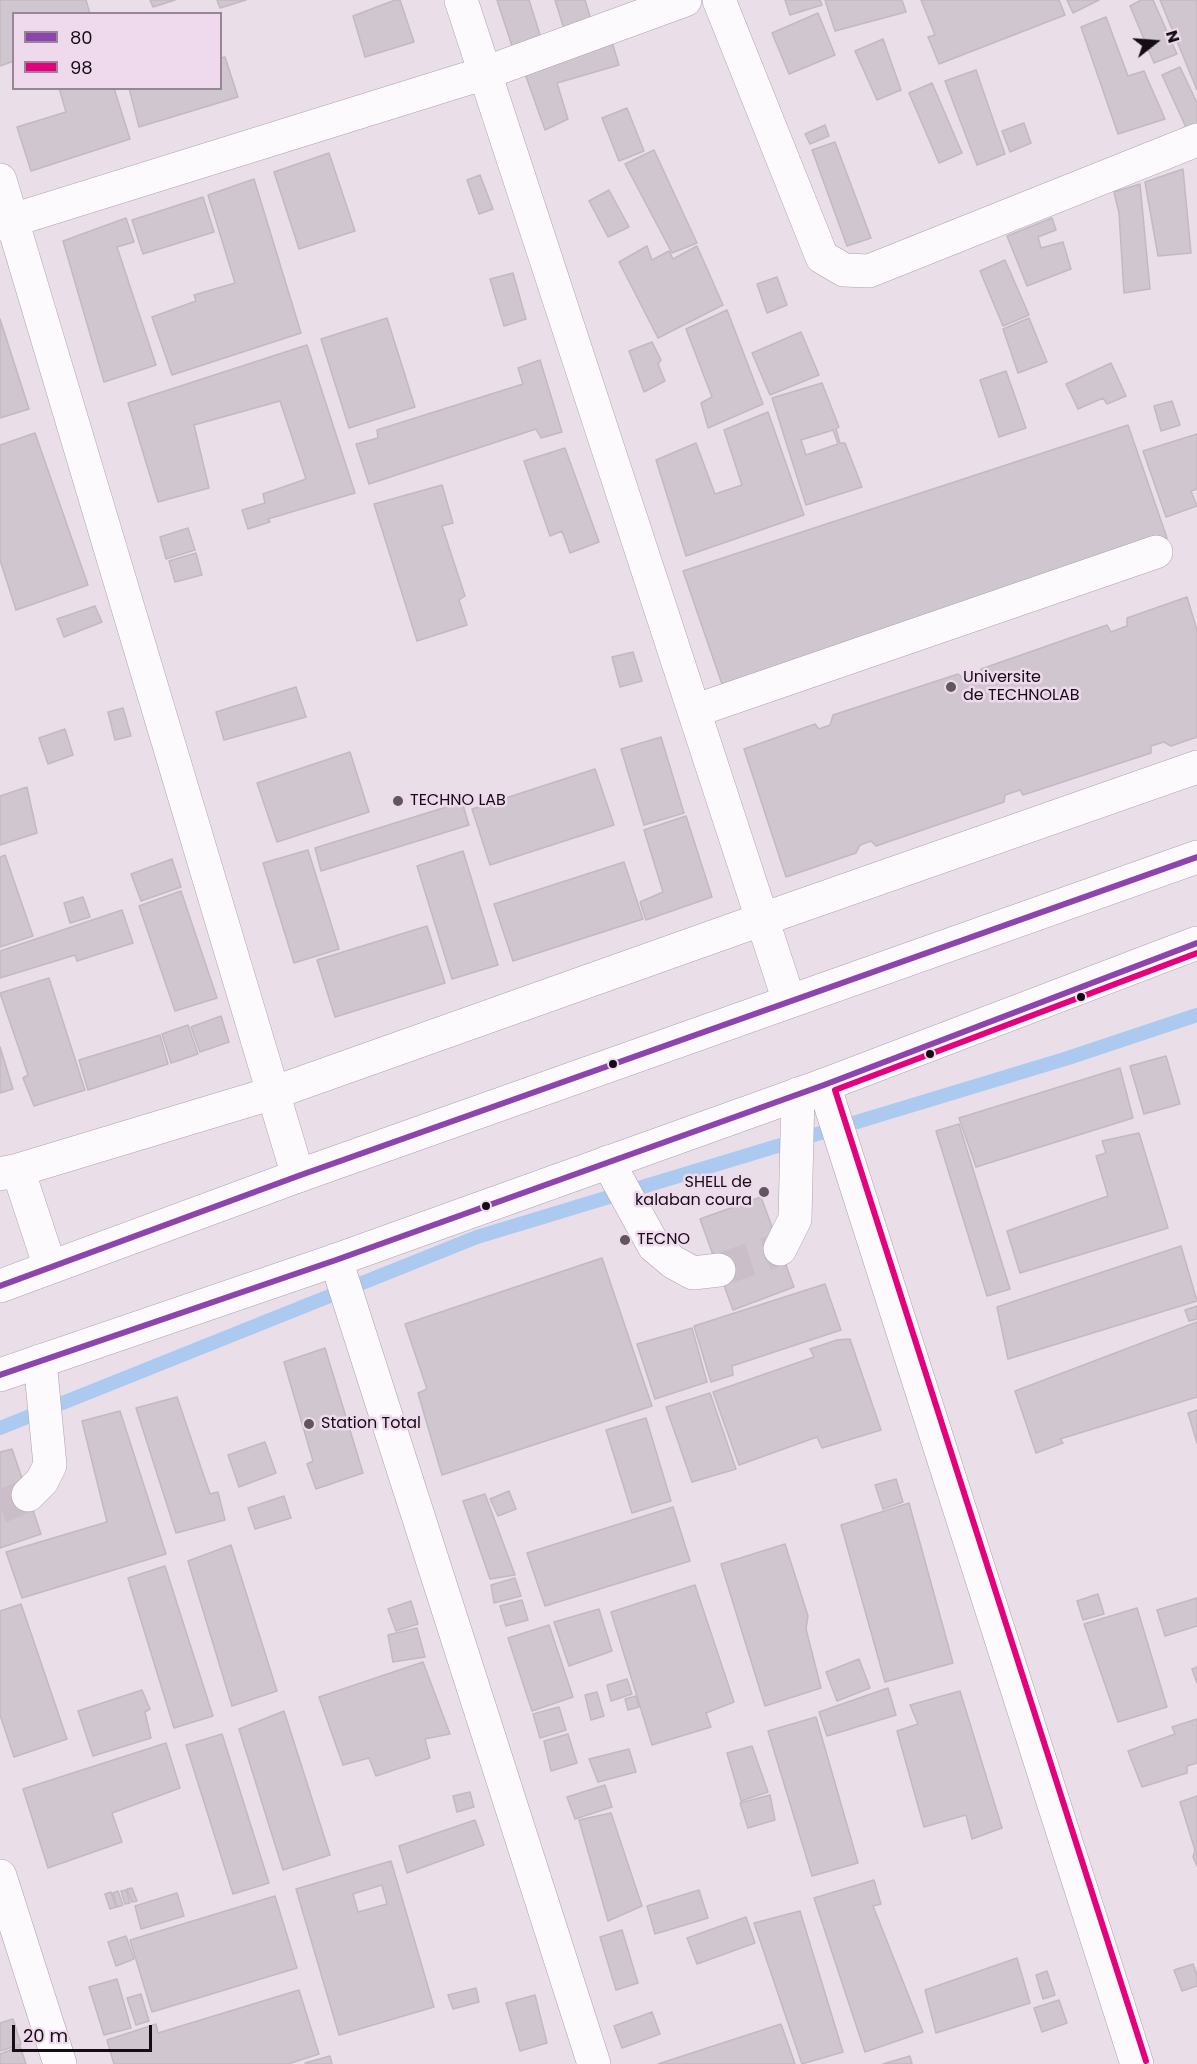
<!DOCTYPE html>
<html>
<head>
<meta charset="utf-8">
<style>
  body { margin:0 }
  #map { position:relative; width:1197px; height:2064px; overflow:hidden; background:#eadee9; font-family:Poppins,sans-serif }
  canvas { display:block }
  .legend { position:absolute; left:12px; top:12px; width:210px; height:78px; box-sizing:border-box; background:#efd9ed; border:2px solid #978796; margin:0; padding:8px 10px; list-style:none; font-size:18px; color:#140d14 }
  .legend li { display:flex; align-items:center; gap:12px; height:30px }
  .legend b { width:30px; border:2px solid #978796 }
  .north { position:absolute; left:1125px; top:12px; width:60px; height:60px; -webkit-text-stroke:4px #efd9ed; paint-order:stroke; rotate:73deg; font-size:16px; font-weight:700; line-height:24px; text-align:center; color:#140d14 }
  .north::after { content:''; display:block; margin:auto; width:21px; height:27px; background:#140d14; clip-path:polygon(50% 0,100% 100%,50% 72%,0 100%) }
  .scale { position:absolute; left:12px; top:2025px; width:140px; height:27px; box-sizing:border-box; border:3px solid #140d14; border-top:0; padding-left:8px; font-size:18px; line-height:21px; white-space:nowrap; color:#140d14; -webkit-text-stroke:4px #efd9ed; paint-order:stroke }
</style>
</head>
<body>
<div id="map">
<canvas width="1197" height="2064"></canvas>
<ul class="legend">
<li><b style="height:8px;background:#8e44ad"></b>80</li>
<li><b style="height:8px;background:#e5007d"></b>98</li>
</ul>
<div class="north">N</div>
<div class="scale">20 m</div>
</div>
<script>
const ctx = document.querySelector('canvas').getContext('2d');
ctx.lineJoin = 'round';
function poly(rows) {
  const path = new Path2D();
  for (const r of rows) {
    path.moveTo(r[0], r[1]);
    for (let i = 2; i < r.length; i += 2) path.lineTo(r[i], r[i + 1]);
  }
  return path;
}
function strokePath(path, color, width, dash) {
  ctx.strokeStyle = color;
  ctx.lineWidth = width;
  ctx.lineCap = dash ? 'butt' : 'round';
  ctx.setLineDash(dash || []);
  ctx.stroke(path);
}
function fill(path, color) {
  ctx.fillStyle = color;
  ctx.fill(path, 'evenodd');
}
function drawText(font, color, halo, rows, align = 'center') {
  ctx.font = font + ' Poppins,sans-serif';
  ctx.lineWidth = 5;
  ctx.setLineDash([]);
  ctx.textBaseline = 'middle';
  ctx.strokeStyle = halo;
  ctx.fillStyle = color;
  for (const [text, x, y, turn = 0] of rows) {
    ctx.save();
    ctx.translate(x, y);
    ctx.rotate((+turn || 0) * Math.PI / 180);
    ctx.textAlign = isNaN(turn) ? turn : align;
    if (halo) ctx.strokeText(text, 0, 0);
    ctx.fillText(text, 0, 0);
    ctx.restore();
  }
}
strokePath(poly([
  [0,1428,477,1237,1068,1058,1197,1015]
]), '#acc9f0', 14);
const building = poly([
  [0,0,86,0,90,14,14,14,14,61,0,66,0,0],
  [150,0,175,0,153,7,150,0],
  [217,0,246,0,220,8,217,0],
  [395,0,400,0,414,42,365,57,353,16,395,0],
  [497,0,529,0,541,38,512,46,497,0],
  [555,0,585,0,592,23,565,32,555,0],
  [785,0,820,0,822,5,790,15,785,0],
  [825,0,902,0,906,12,835,31,825,0],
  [921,0,1059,0,1065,15,939,64,928,37,935,35,921,0],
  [1067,0,1099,0,1073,13,1067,0],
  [1141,0,1153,0,1177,54,1154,63,1130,6,1141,0],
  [1160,0,1197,0,1197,90,1160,0],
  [818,13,835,55,789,74,772,33,818,13],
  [1106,17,1128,76,1144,71,1165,119,1118,134,1081,27,1106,17],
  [611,39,619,65,557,83,568,119,545,130,523,68,611,39],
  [883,39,901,90,877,100,855,51,883,39],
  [225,57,238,97,139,127,129,88,220,88,220,58,225,57],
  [1180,67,1197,103,1197,130,1189,134,1162,75,1180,67],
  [976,70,1005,154,977,165,945,81,976,70],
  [932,83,962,153,939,163,909,93,932,83],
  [59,88,114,88,130,139,31,171,17,127,66,112,59,88],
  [627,108,644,151,619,161,602,118,627,108],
  [1024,123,1031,143,1010,152,1002,131,1024,123],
  [825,125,829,136,810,144,805,134,825,125],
  [835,142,871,238,847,246,812,150,835,142],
  [654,150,697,243,672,253,625,164,654,150],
  [329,153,355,231,299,249,274,172,329,153],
  [1183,169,1191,253,1158,256,1145,182,1183,169],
  [480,175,493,209,479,214,467,180,480,175],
  [254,179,301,333,172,375,152,317,196,301,194,295,235,283,208,195,254,179],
  [1140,184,1150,289,1124,293,1119,213,1114,192,1140,184],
  [609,190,629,227,608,237,589,201,609,190],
  [203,197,214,232,143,254,132,220,203,197],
  [126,218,134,242,117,247,156,365,104,382,63,241,126,218],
  [1052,218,1056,230,1038,237,1041,248,1063,242,1071,269,1027,286,1007,236,1052,218],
  [647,246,652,260,669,251,673,259,697,246,723,305,658,338,619,262,647,246],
  [1005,260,1029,315,1003,326,980,271,1005,260],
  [513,273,526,319,504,326,490,279,513,273],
  [777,277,787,305,767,313,757,284,777,277],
  [727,310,763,404,708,428,701,403,712,397,686,329,727,310],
  [387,318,415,407,349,428,321,339,387,318],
  [1029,318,1047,362,1018,373,1003,329,1029,318],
  [0,319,29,409,0,418,0,319],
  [801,332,819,375,770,395,752,353,801,332],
  [652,342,661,360,658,364,665,381,644,392,629,351,652,342],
  [307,345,355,493,268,519,270,522,248,529,242,510,265,503,263,494,306,479,280,401,194,425,209,488,158,502,128,403,307,345],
  [540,360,562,432,541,438,536,429,369,484,356,444,378,438,377,430,523,384,518,368,540,360],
  [1111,363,1126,396,1107,404,1103,398,1078,409,1066,384,1111,363],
  [1006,371,1026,428,999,437,980,380,1006,371],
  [822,383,839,427,836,429,840,443,845,443,862,487,806,505,772,398,822,383],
  [833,430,838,444,806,455,801,440,833,430],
  [1172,401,1180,425,1161,431,1154,406,1172,401],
  [768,412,804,515,686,556,656,460,696,443,715,494,742,485,724,430,768,412],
  [1128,425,1167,538,1105,562,723,687,683,571,1128,425],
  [35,433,88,585,16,610,0,560,0,445,35,433],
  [1197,434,1197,489,1191,491,1197,506,1166,517,1143,451,1197,434],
  [565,448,599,542,570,553,562,531,550,536,524,461,565,448],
  [442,485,453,523,442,526,465,596,459,600,467,625,417,641,374,504,442,485],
  [188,528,195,550,166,559,160,537,188,528],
  [196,553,202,575,175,582,169,561,196,553],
  [1187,597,1197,630,1197,737,1171,746,1164,742,1151,746,1151,753,1023,795,1020,790,1005,795,1004,802,876,846,871,841,860,845,856,853,786,877,744,749,815,724,819,729,830,725,833,715,958,674,965,679,980,677,981,669,1107,625,1111,632,1127,626,1127,618,1187,597],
  [95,606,102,622,64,637,57,619,95,606],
  [633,652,642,681,620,687,612,657,633,652],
  [296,687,306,717,224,740,216,712,296,687],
  [123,708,131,736,115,740,108,712,123,708],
  [65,729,73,755,48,764,39,738,65,729],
  [661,737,684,813,644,825,621,749,661,737],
  [350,752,369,812,277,842,257,783,350,752],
  [595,769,614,825,490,865,472,809,595,769],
  [27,787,37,833,0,845,0,796,27,787],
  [462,802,469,825,321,871,315,848,462,802],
  [686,816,712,897,646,920,640,902,663,892,644,830,686,816],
  [308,850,339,949,294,963,263,863,308,850],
  [463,851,498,965,452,979,417,866,463,851],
  [5,855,33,936,0,947,0,857,5,855],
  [172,859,181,887,141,901,131,874,172,859],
  [624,862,643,919,513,961,494,904,624,862],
  [181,891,217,998,175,1011,139,906,181,891],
  [83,897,90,917,70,923,64,903,83,897],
  [122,910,133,943,77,961,75,955,0,978,0,951,122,910],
  [427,926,445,983,335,1017,317,960,427,926],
  [49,978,85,1090,34,1106,23,1078,28,1075,0,993,49,978],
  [221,1016,229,1042,200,1052,191,1027,221,1016],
  [188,1025,198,1054,171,1063,162,1034,188,1025],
  [160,1035,168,1064,88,1090,79,1060,160,1035],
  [0,1047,13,1089,0,1093,0,1047],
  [1166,1056,1180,1104,1144,1114,1130,1066,1166,1056],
  [1120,1068,1133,1118,976,1167,959,1118,1120,1068],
  [959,1124,1010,1289,987,1296,936,1131,959,1124],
  [1139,1133,1168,1228,1020,1273,1007,1231,1108,1196,1096,1156,1106,1153,1102,1141,1139,1133],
  [761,1197,794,1287,733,1310,700,1219,761,1197],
  [1181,1246,1197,1301,1008,1359,997,1307,1181,1246],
  [602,1258,652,1406,442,1475,418,1393,427,1389,405,1324,602,1258],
  [825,1284,841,1330,732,1366,733,1375,711,1382,694,1326,825,1284],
  [1197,1306,1197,1319,1189,1321,1185,1310,1197,1306],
  [1197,1322,1197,1397,1060,1439,1063,1443,1036,1453,1015,1391,1197,1322],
  [692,1328,707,1382,655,1399,637,1344,692,1328],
  [850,1339,881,1430,822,1448,817,1437,739,1465,713,1392,814,1357,810,1349,837,1340,850,1339],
  [325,1348,363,1473,316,1489,307,1464,313,1461,284,1362,325,1348],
  [710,1393,736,1469,692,1482,666,1407,710,1393],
  [177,1397,210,1494,218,1492,225,1520,176,1533,136,1408,177,1397],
  [1197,1410,1197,1443,1188,1413,1197,1410],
  [120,1411,166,1554,22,1598,6,1552,107,1522,82,1421,120,1411],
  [646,1418,671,1501,632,1513,606,1430,646,1418],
  [265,1442,276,1473,239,1487,228,1455,265,1442],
  [12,1449,41,1534,0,1548,0,1452,12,1449],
  [896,1479,903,1502,883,1509,875,1485,896,1479],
  [509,1491,516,1509,498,1516,490,1499,509,1491],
  [485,1494,515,1575,490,1579,463,1501,485,1494],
  [284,1496,291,1518,255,1529,248,1508,284,1496],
  [909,1503,953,1663,885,1682,841,1525,909,1503],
  [673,1507,690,1561,545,1606,527,1553,673,1507],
  [785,1544,808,1616,806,1629,821,1688,765,1706,721,1564,785,1544],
  [231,1545,277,1691,232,1706,188,1561,231,1545],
  [165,1566,213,1716,174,1728,128,1578,165,1566],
  [515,1578,521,1596,494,1603,491,1585,515,1578],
  [695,1585,734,1702,706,1713,711,1727,652,1745,611,1612,695,1585],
  [1098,1594,1104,1614,1083,1620,1077,1601,1098,1594],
  [1197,1598,1197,1626,1165,1636,1157,1610,1197,1598],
  [522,1600,528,1620,506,1626,500,1606,522,1600],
  [411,1601,418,1624,396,1631,388,1609,411,1601],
  [21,1604,67,1739,14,1757,0,1715,0,1611,21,1604],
  [1137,1608,1167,1707,1118,1722,1084,1624,1137,1608],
  [599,1609,612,1651,569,1666,554,1622,599,1609],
  [549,1625,573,1697,532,1711,508,1638,549,1625],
  [417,1628,425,1657,393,1662,388,1635,417,1628],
  [859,1659,870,1688,837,1701,826,1672,859,1659],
  [423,1662,450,1734,425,1739,430,1758,376,1776,369,1758,343,1765,319,1697,423,1662],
  [1197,1667,1197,1683,1192,1669,1197,1667],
  [627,1679,632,1694,611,1701,607,1685,627,1679],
  [888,1688,896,1715,827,1736,819,1712,888,1688],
  [142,1690,150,1709,145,1712,151,1738,93,1756,78,1711,142,1690],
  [960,1691,1002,1828,972,1839,966,1815,924,1827,897,1731,918,1724,910,1705,960,1691],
  [597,1692,604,1716,591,1720,585,1695,597,1692],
  [636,1696,639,1707,628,1710,625,1699,636,1696],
  [559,1707,566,1730,540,1738,533,1714,559,1707],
  [284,1711,330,1855,283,1870,239,1729,284,1711],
  [816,1717,858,1863,812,1876,768,1731,816,1717],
  [1197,1719,1197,1763,1187,1766,1187,1773,1142,1787,1128,1751,1175,1734,1172,1727,1197,1719],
  [222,1734,269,1883,233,1894,186,1745,222,1734],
  [568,1734,577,1763,551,1771,544,1741,568,1734],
  [166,1743,180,1788,112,1813,122,1842,48,1868,23,1789,166,1743],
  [752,1746,768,1792,741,1801,727,1753,752,1746],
  [629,1749,636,1772,598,1782,589,1759,629,1749],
  [605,1785,612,1807,575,1819,567,1797,605,1785],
  [470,1792,474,1807,457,1812,453,1796,470,1792],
  [770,1795,775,1820,748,1828,740,1803,770,1795],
  [1197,1796,1197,1866,1193,1857,1195,1850,1180,1802,1197,1796],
  [611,1813,642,1906,608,1921,579,1820,611,1813],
  [475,1820,484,1845,407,1873,399,1846,475,1820],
  [391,1861,434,2007,339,2035,296,1889,391,1861],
  [382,1885,387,1904,358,1912,353,1894,382,1885],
  [874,1880,881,1904,873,1906,923,2032,865,2052,814,1898,874,1880],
  [132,1888,137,1901,132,1902,127,1889,132,1888],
  [126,1890,130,1903,125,1904,121,1891,126,1890],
  [699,1890,708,1918,655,1934,647,1906,699,1890],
  [118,1891,123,1905,117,1907,113,1893,118,1891],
  [111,1892,116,1907,110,1909,105,1894,111,1892],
  [177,1893,184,1916,141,1929,135,1906,177,1893],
  [275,1896,297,1968,152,2012,130,1940,275,1896],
  [800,1911,843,2052,802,2064,754,1923,800,1911],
  [746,1917,755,1943,697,1964,687,1938,746,1917],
  [622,1930,638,1983,616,1990,600,1937,622,1930],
  [126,1936,134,1959,116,1966,108,1942,126,1936],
  [1017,1958,1030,2003,936,2033,925,1990,1017,1958],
  [1193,1964,1197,1975,1197,1986,1182,1991,1174,1970,1193,1964],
  [1047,1971,1055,1995,1043,1999,1036,1975,1047,1971],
  [117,1979,131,2028,104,2035,89,1987,117,1979],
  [476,1988,479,2002,453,2009,448,1995,476,1988],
  [299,1990,319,2054,288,2064,114,2064,107,2040,156,2024,158,2033,299,1990],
  [141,1994,149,2021,136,2025,127,1998,141,1994],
  [535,1995,547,2043,520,2051,506,2003,535,1995],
  [1059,2000,1067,2023,1042,2032,1034,2008,1059,2000],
  [652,2012,660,2034,622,2048,614,2026,652,2012],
  [13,2019,21,2044,0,2051,0,2023,13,2019],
  [781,2024,795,2064,658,2064,781,2024],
  [20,2046,26,2064,0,2064,0,2054,20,2046],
  [330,2056,332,2064,306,2064,305,2063,330,2056],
  [910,2056,912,2064,883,2064,910,2056]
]);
fill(building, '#d0c6cf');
strokePath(building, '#c2b9c1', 1.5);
strokePath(poly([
  [719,1270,780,1249],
  [0,1507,28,1495]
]), '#cabfc9', 33, [33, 16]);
const minor = poly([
  [461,0,789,1001],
  [719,0,822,257,844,270,869,271,1197,140],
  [0,180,298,1176],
  [0,224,485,73,685,0],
  [694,711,1156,552],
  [824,1085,1137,2064],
  [608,1162,654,1246,673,1262,693,1273,719,1270],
  [18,1170,273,1093,763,919,1197,767],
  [0,1174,18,1170,50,1267],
  [780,1249,795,1219,798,1094],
  [336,1260,594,2064],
  [28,1495,42,1481,50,1465,40,1361],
  [0,1876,60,2064]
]);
const highway = poly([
  [0,1286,298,1176,1197,857],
  [0,1375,336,1260,824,1085,1197,943]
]);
strokePath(minor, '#aca3ab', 34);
strokePath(highway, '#aca3ab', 34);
strokePath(minor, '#fcfafc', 33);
strokePath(highway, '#fcfafc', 33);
strokePath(poly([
  [0,1286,298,1176,1197,857],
  [0,1375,336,1260,824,1085,1197,943]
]), '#8e44ad', 6);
strokePath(poly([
  [1146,2061,835,1090,1197,953]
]), '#e5007d', 6);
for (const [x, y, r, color] of [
  [951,687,6,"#5f565f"],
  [398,801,6,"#5f565f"],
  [1081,997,5,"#140d14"],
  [930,1054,5,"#140d14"],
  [613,1064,5,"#140d14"],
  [764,1192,6,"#5f565f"],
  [486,1206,5,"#140d14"],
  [625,1240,6,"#5f565f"],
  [309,1424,6,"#5f565f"]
]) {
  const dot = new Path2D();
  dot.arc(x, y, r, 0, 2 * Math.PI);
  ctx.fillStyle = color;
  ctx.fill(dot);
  strokePath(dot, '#efd9ed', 2);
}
drawText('16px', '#140d14', '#efd9ed', [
  ["Universite",963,678],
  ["de TECHNOLAB",963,696],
  ["TECHNO LAB",410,801],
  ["SHELL de",752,1183,"right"],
  ["kalaban coura",752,1201,"right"],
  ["TECNO",637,1240],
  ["Station Total",321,1424]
], 'left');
</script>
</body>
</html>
